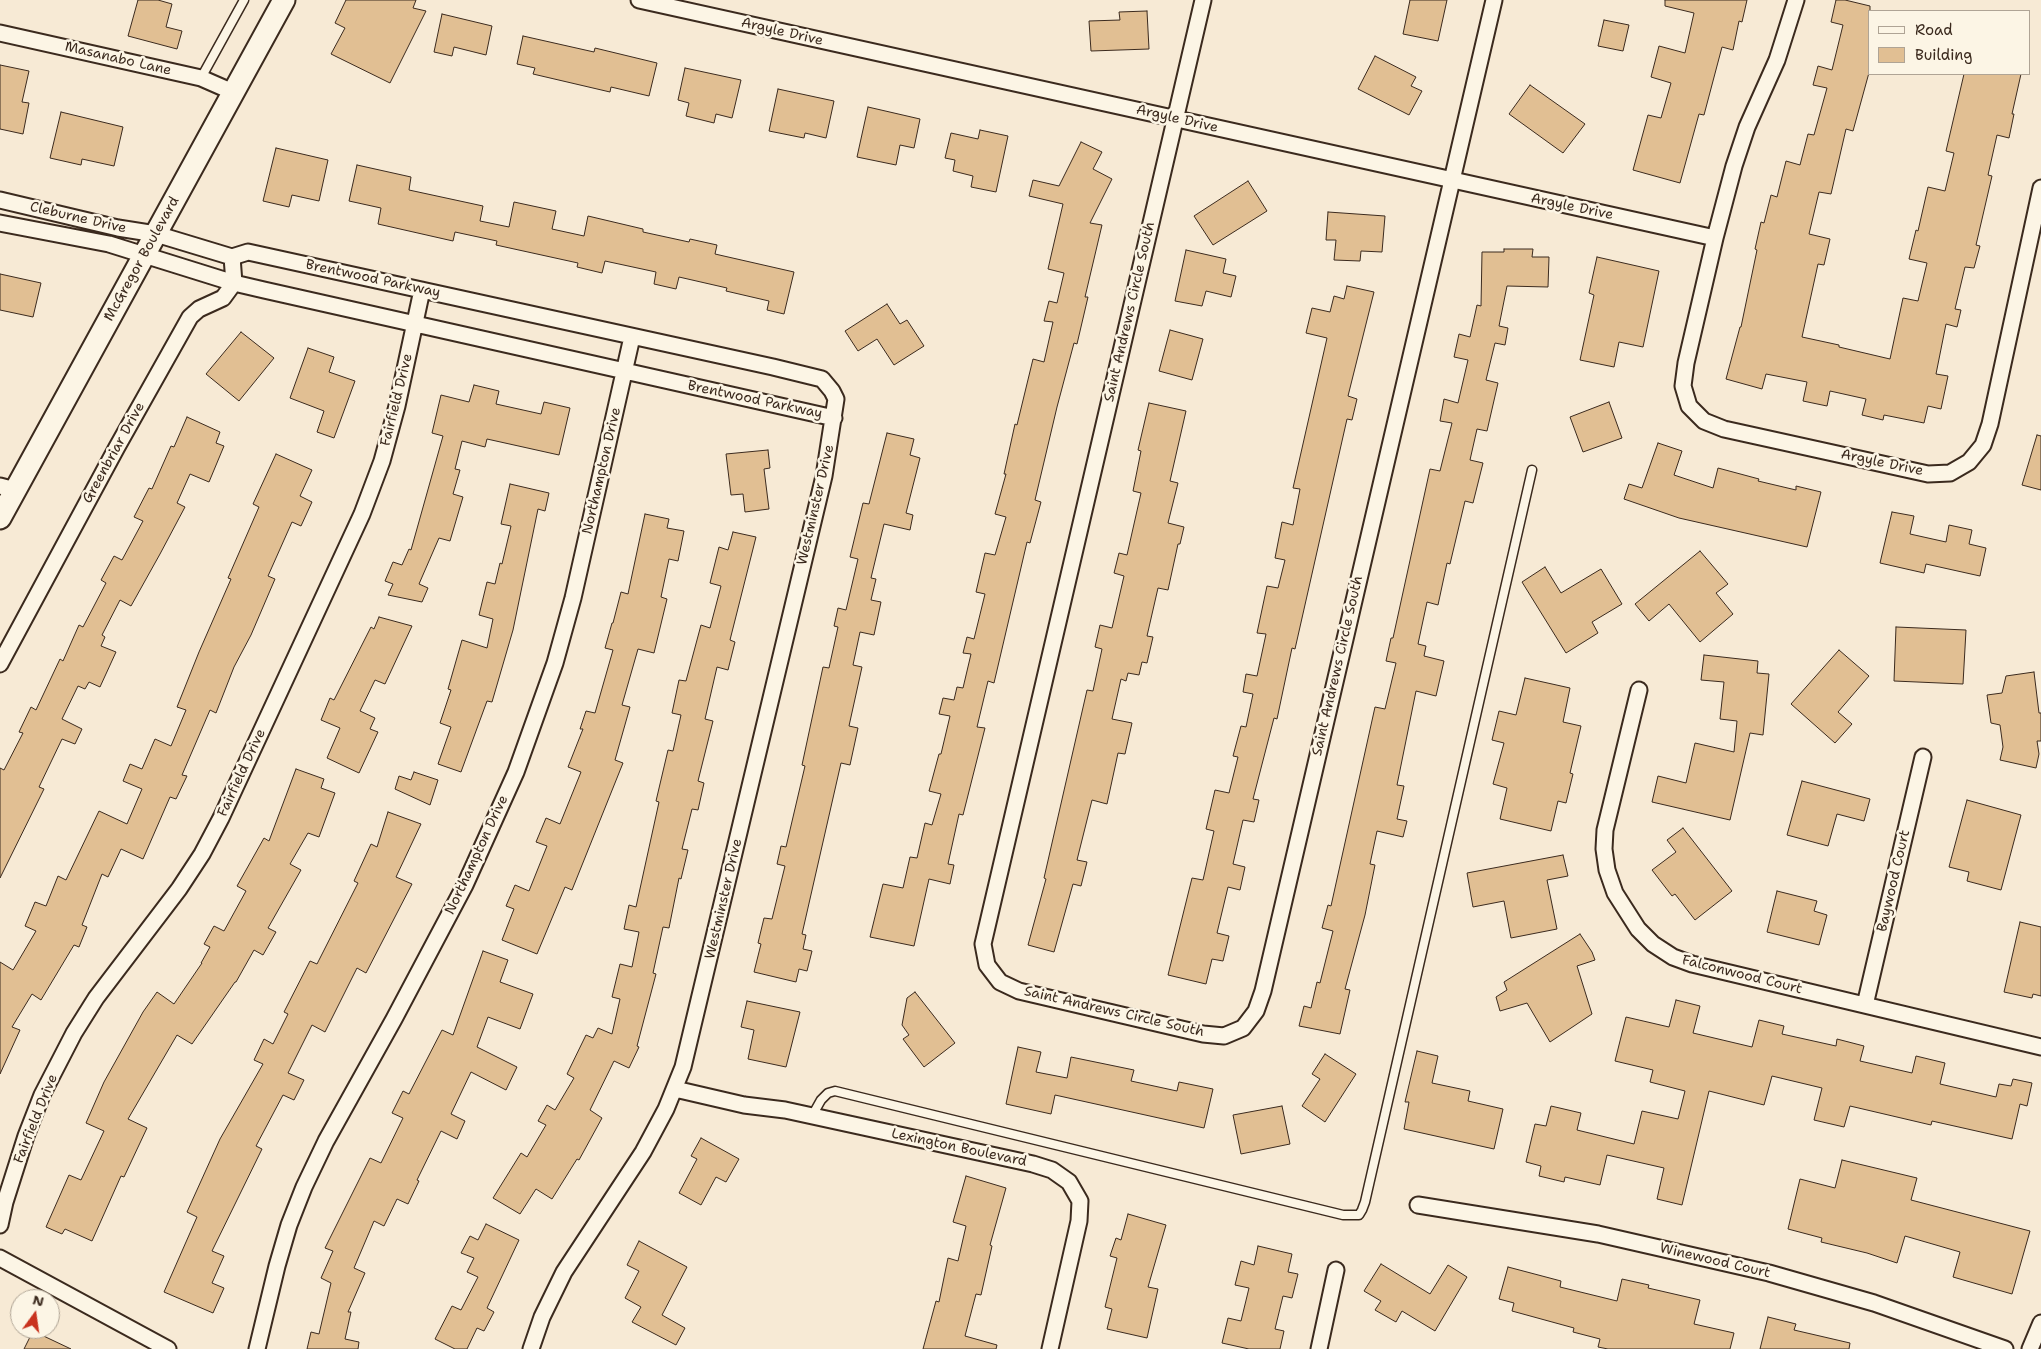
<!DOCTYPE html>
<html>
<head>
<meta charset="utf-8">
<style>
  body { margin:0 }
  #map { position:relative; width:2041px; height:1349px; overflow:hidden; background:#f7ead5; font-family:"Shantell Sans",sans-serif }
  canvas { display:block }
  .legend { position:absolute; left:1868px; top:10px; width:162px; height:65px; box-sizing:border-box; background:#fcf5e5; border:1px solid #afa495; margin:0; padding:6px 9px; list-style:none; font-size:15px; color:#3b2a1e }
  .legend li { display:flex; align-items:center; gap:10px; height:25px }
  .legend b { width:25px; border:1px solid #afa495 }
  .north { position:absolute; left:10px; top:1289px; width:50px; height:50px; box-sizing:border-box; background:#fcf5e5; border:1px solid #afa495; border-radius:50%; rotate:14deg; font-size:14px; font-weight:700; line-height:20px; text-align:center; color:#3b2a1e }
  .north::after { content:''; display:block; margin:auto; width:18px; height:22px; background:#c8321e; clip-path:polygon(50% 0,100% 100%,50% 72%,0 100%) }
</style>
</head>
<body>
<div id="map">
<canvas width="2041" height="1349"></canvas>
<ul class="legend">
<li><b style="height:6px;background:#fcf5e5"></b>Road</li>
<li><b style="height:14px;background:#e1bf93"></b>Building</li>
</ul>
<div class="north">N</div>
</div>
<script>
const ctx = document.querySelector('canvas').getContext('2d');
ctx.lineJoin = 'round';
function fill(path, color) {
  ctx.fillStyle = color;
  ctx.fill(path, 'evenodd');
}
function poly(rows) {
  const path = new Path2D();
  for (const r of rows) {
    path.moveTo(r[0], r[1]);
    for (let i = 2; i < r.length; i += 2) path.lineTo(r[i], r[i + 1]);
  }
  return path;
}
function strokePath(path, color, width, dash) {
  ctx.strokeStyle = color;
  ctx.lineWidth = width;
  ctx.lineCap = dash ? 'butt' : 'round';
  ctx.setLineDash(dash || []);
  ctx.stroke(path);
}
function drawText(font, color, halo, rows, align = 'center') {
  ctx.font = font + ' "Shantell Sans",sans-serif';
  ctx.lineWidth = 5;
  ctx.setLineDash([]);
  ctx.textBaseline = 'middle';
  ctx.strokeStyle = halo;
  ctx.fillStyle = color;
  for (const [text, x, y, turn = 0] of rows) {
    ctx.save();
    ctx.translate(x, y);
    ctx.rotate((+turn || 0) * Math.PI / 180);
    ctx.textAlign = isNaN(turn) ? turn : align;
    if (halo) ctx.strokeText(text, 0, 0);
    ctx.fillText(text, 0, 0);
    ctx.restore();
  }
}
const building = poly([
  [138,0,158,0,172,4,166,27,182,31,177,49,128,36,138,0],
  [346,0,416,0,413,8,426,11,390,83,331,54,345,28,335,23,346,0],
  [1410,0,1447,0,1438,41,1403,34,1410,0],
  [1665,0,1747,0,1742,22,1739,21,1733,50,1722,47,1704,115,1699,114,1680,183,1633,170,1648,115,1661,118,1671,83,1651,77,1659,46,1685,53,1694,13,1665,6,1665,0],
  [1836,0,1845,0,1870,6,1870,69,1853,131,1846,129,1831,194,1819,192,1809,234,1830,239,1824,265,1818,264,1802,337,1839,345,1839,347,1890,359,1903,298,1918,301,1927,263,1909,259,1916,230,1918,231,1928,187,1945,191,1954,153,1946,151,1964,74,2021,74,2012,114,2014,114,2009,138,1997,135,1988,175,1992,176,1976,245,1980,246,1974,268,1965,267,1955,309,1961,310,1957,327,1946,324,1936,374,1948,376,1941,409,1928,406,1924,423,1884,415,1883,420,1862,415,1866,399,1830,391,1827,406,1803,401,1807,382,1766,374,1762,389,1726,379,1740,327,1741,327,1757,250,1755,249,1761,222,1764,223,1771,195,1777,197,1786,161,1800,165,1808,134,1814,135,1827,88,1813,85,1818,66,1832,70,1843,25,1831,22,1836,0],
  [1147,11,1149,49,1091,51,1089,21,1120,20,1119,12,1147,11],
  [442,14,492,26,486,55,454,47,452,56,434,52,442,14],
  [1604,20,1629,25,1623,51,1598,46,1604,20],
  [523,36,594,52,595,48,657,63,649,96,611,87,610,92,533,74,535,68,517,64,523,36],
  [1375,56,1416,77,1411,86,1422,91,1409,115,1358,89,1375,56],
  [0,65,29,71,22,102,29,103,23,134,0,129,0,65],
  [685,68,741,80,732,118,716,114,714,123,686,116,689,103,678,100,685,68],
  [1530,85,1585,124,1563,153,1509,114,1530,85],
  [778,89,834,101,826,138,805,133,804,138,769,131,778,89],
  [868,107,920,119,914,148,900,145,896,165,857,157,868,107],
  [61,112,123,127,114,166,82,159,81,165,50,158,61,112],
  [980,130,1008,136,996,192,971,187,973,176,953,171,955,160,945,158,951,133,978,139,980,130],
  [1081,142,1102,152,1093,169,1112,179,1090,223,1102,225,1085,297,1088,297,1077,344,1074,343,1057,407,1035,500,1041,502,1030,543,1027,542,994,683,988,681,977,727,985,728,963,815,959,814,948,864,954,865,950,884,929,879,914,946,870,937,883,884,903,888,910,857,917,858,925,823,932,825,941,794,929,791,939,754,941,754,950,716,939,714,943,698,954,700,957,687,963,688,971,654,963,653,967,637,974,639,985,594,976,592,985,553,995,555,1006,517,995,514,1006,474,1004,474,1015,424,1017,425,1033,359,1044,362,1053,322,1044,321,1049,301,1057,303,1064,273,1048,269,1063,204,1029,196,1033,180,1059,186,1081,142],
  [276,148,328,160,319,201,292,195,289,207,263,201,276,148],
  [357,165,411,177,409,190,483,206,480,221,509,227,514,202,556,211,552,229,584,236,588,216,643,229,643,232,689,242,690,239,717,245,715,254,794,272,784,314,767,310,769,301,726,291,727,288,679,277,676,289,654,284,656,272,605,261,602,273,577,267,578,263,496,245,497,241,455,232,453,241,378,224,381,208,349,201,357,165],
  [1248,181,1267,211,1213,245,1194,216,1248,181],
  [1328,212,1385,216,1382,252,1361,251,1360,261,1334,260,1336,240,1326,240,1328,212],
  [1504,249,1533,249,1532,257,1549,257,1548,287,1507,286,1499,326,1508,328,1505,345,1495,343,1486,380,1498,383,1487,431,1477,429,1470,460,1483,463,1473,503,1465,501,1450,564,1447,563,1438,605,1427,602,1418,644,1426,646,1424,656,1444,661,1436,696,1416,691,1397,785,1404,786,1397,819,1407,821,1403,837,1377,831,1370,864,1375,865,1365,915,1345,989,1350,990,1340,1034,1299,1026,1304,1006,1311,1008,1317,982,1320,983,1333,931,1322,928,1328,905,1331,906,1375,707,1385,709,1396,663,1386,661,1391,638,1393,638,1430,469,1440,471,1452,423,1440,421,1444,399,1458,403,1468,360,1454,357,1459,334,1470,337,1477,305,1481,306,1482,252,1504,252,1504,249],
  [1186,250,1226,259,1223,273,1236,276,1231,297,1206,291,1202,306,1175,301,1186,250],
  [1597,257,1659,271,1643,347,1619,342,1614,367,1580,360,1594,295,1589,293,1597,257],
  [0,274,41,283,33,317,0,310,0,274],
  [1347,286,1374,292,1348,396,1357,399,1352,420,1347,419,1295,649,1292,648,1277,719,1274,718,1253,799,1259,800,1254,822,1243,820,1233,864,1245,867,1240,890,1228,887,1217,933,1229,936,1223,961,1212,959,1206,984,1168,975,1192,878,1203,880,1214,831,1206,829,1215,790,1229,793,1238,757,1233,756,1241,726,1246,727,1253,694,1243,692,1246,674,1257,676,1266,634,1257,633,1267,586,1278,588,1285,560,1275,558,1282,522,1293,525,1300,489,1293,488,1327,338,1306,333,1312,308,1330,312,1334,296,1344,299,1347,286],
  [887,304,900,324,907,320,924,346,894,365,877,339,858,351,845,331,887,304],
  [1170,330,1203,339,1192,380,1159,371,1170,330],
  [241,332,274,358,239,401,206,374,241,332],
  [308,348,334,357,329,372,355,381,334,438,317,432,324,411,290,398,308,348],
  [474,385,499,391,496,404,541,414,544,402,570,408,559,455,487,439,485,447,462,441,455,469,460,470,453,494,463,497,450,541,439,538,419,584,428,588,422,602,388,595,393,584,385,581,393,562,402,565,409,549,411,550,443,436,432,433,441,395,469,402,474,385],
  [1609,402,1622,438,1583,452,1570,417,1609,402],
  [1149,403,1186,411,1170,481,1178,483,1168,523,1184,527,1180,544,1178,544,1168,590,1158,588,1147,636,1153,637,1147,663,1142,662,1139,675,1128,673,1126,681,1121,679,1112,719,1132,723,1125,754,1118,753,1107,804,1092,800,1077,860,1087,862,1081,886,1073,884,1054,952,1028,945,1046,879,1044,878,1087,690,1093,691,1102,649,1095,647,1100,625,1112,628,1124,576,1114,573,1119,553,1127,555,1141,493,1133,491,1141,451,1138,450,1149,403],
  [187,417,220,432,216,443,224,446,209,482,190,474,177,503,185,507,160,554,131,606,120,600,102,635,105,637,101,646,116,652,100,687,89,682,85,689,78,686,62,719,82,729,75,744,62,739,39,787,44,789,0,878,0,768,4,770,23,733,19,732,31,707,36,710,60,659,63,661,79,625,83,627,106,583,101,580,114,556,122,560,143,521,134,517,149,488,152,489,171,446,174,447,187,417],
  [887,433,914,439,910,455,920,458,906,513,913,515,910,530,884,524,871,578,876,579,871,600,881,602,874,635,860,632,853,665,862,667,849,726,858,728,850,765,841,763,802,934,806,935,803,949,812,951,807,971,799,969,796,982,754,972,761,944,758,943,764,918,772,919,785,866,777,864,781,846,786,847,805,766,802,765,823,667,829,668,838,627,834,626,838,608,846,610,858,559,850,557,863,503,869,504,887,433],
  [2037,435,2041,436,2041,490,2022,485,2037,435],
  [1658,443,1682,451,1674,475,1713,488,1718,468,1759,479,1758,481,1796,490,1796,486,1821,492,1807,547,1679,518,1624,499,1629,484,1642,488,1658,443],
  [768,450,770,468,764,469,769,509,745,512,743,494,731,495,726,454,768,450],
  [276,454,312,470,300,496,312,502,301,526,292,522,268,576,275,579,251,635,234,667,216,713,210,710,182,775,187,776,176,799,170,797,143,859,121,849,108,877,102,874,82,925,87,927,79,947,74,945,41,1000,32,994,12,1027,20,1030,0,1074,0,962,13,970,36,931,25,926,35,902,46,906,58,876,66,880,99,811,127,824,142,789,123,781,130,764,142,769,155,739,171,746,186,710,177,707,199,652,231,579,228,578,259,507,253,504,276,454],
  [510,484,549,493,545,511,538,509,513,630,492,702,487,701,461,772,438,764,451,727,440,723,451,690,448,689,462,640,487,648,493,619,479,615,487,582,495,584,500,563,502,564,511,526,501,524,510,484],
  [1892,512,1914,516,1910,534,1946,542,1949,525,1972,530,1969,544,1986,548,1980,576,1926,564,1924,573,1880,563,1892,512],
  [645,514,669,519,667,528,684,531,678,561,669,559,661,597,667,599,654,653,638,649,622,705,630,707,615,760,623,763,572,890,565,887,537,954,502,940,514,909,506,906,515,885,529,891,547,846,536,842,546,818,560,824,581,772,568,767,583,729,580,729,586,711,595,713,613,650,605,648,612,623,613,623,621,592,628,594,645,514],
  [733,532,756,537,730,640,735,642,728,670,717,667,705,719,713,721,698,781,704,783,698,810,692,809,682,849,688,850,681,879,679,878,669,928,663,927,653,973,656,974,637,1046,639,1047,629,1068,614,1061,590,1110,602,1118,579,1160,577,1159,552,1199,536,1189,520,1214,493,1198,521,1153,527,1157,546,1125,538,1121,547,1105,555,1110,574,1078,567,1074,586,1035,593,1038,598,1028,612,1034,620,999,612,997,620,964,632,967,639,932,624,929,629,905,636,907,659,802,656,801,668,750,673,751,681,715,672,713,679,680,686,681,701,625,710,628,721,586,710,583,719,547,728,550,733,532],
  [1700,551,1728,584,1716,593,1733,614,1700,642,1669,604,1649,621,1635,604,1700,551],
  [1545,567,1561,593,1601,569,1622,604,1592,622,1598,633,1566,653,1522,582,1545,567],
  [379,617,412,626,385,684,375,680,360,711,375,718,370,729,378,732,359,773,327,758,340,728,321,720,330,698,334,700,371,627,374,629,379,617],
  [1896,627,1966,630,1963,684,1894,681,1896,627],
  [1839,650,1869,676,1838,712,1852,724,1835,743,1791,704,1839,650],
  [1704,655,1758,661,1757,673,1769,674,1763,735,1750,733,1730,820,1652,802,1658,776,1686,783,1695,743,1734,752,1737,721,1720,719,1724,682,1701,680,1704,655],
  [2034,672,2039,713,2041,713,2041,741,2037,741,2039,754,2036,768,2000,760,2003,747,2000,725,1991,723,1987,695,2002,693,2006,676,2034,672],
  [1525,678,1570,688,1563,722,1581,726,1570,773,1573,774,1566,803,1558,801,1551,831,1500,819,1507,788,1493,784,1504,743,1492,740,1499,711,1516,715,1525,678],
  [296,769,324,779,321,788,335,793,319,837,308,833,290,864,301,870,268,928,276,932,263,955,254,950,236,982,235,982,192,1044,177,1035,128,1119,147,1128,124,1177,121,1176,92,1241,65,1229,62,1234,46,1227,69,1175,81,1180,104,1131,86,1123,104,1082,143,1012,157,992,174,1004,202,963,201,963,210,947,204,944,214,926,224,931,246,891,237,886,264,838,269,841,296,769],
  [414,772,438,780,430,805,395,789,399,776,411,780,414,772],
  [1802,781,1870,799,1864,821,1837,814,1828,846,1787,835,1802,781],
  [1967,800,2021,815,2001,890,1967,881,1969,872,1949,867,1967,800],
  [388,812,421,824,396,877,412,884,366,973,357,968,325,1032,312,1025,288,1073,304,1080,294,1100,283,1095,256,1146,262,1149,212,1251,224,1256,212,1283,224,1288,213,1313,164,1292,197,1217,187,1212,220,1139,263,1064,254,1060,264,1039,273,1044,288,1014,284,1012,310,961,317,964,358,883,354,881,371,844,377,847,388,812],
  [1683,828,1732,891,1695,920,1675,894,1672,896,1652,870,1676,852,1667,840,1683,828],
  [1563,855,1568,876,1547,880,1557,929,1511,938,1504,901,1473,907,1467,873,1563,855],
  [1777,891,1817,901,1814,911,1827,915,1819,945,1767,932,1777,891],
  [2020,922,2041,927,2041,996,2033,994,2032,998,2004,992,2020,922],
  [1580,934,1592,952,1595,960,1577,966,1592,1014,1550,1042,1527,1003,1500,1011,1496,997,1507,990,1504,982,1580,934],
  [483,951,508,960,500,982,533,994,520,1029,488,1017,477,1047,517,1067,506,1090,471,1072,451,1114,465,1121,457,1139,441,1131,417,1180,419,1181,408,1204,397,1199,384,1226,374,1221,354,1268,365,1273,348,1312,351,1312,345,1339,359,1342,358,1349,307,1349,311,1332,319,1334,331,1283,321,1278,333,1251,325,1248,370,1158,381,1163,403,1118,392,1113,403,1091,409,1094,442,1030,453,1035,483,951],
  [915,992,955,1043,924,1067,903,1039,909,1035,902,1025,907,998,915,992],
  [1676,1000,1700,1006,1693,1033,1752,1047,1759,1020,1784,1026,1782,1034,1836,1046,1837,1039,1864,1046,1860,1061,1912,1073,1916,1056,1945,1063,1940,1084,1996,1097,1999,1084,2011,1086,2013,1079,2032,1083,2027,1106,2020,1104,2012,1139,1932,1121,1931,1125,1850,1106,1844,1127,1814,1120,1822,1088,1772,1076,1764,1105,1709,1091,1682,1205,1657,1199,1664,1168,1607,1155,1600,1185,1565,1177,1564,1182,1539,1176,1541,1166,1526,1162,1535,1124,1546,1126,1551,1106,1581,1113,1577,1130,1634,1144,1642,1111,1678,1119,1685,1091,1650,1082,1653,1070,1615,1061,1626,1017,1669,1027,1676,1000],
  [747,1001,800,1012,786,1067,748,1059,754,1030,741,1027,747,1001],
  [1018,1047,1041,1052,1036,1072,1067,1078,1071,1057,1134,1070,1131,1081,1177,1091,1179,1082,1213,1089,1204,1128,1055,1095,1051,1114,1006,1104,1018,1047],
  [1417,1051,1438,1056,1432,1083,1470,1091,1468,1101,1503,1109,1494,1149,1404,1129,1409,1102,1405,1102,1417,1051],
  [1325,1054,1356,1074,1325,1122,1302,1106,1320,1079,1312,1074,1325,1054],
  [1282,1106,1290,1144,1241,1154,1233,1115,1282,1106],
  [701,1138,739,1159,726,1182,716,1177,701,1205,679,1193,697,1159,691,1156,701,1138],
  [1842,1160,1917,1178,1911,1200,2030,1231,2012,1294,1953,1277,1960,1252,1905,1236,1897,1263,1867,1253,1821,1242,1822,1238,1788,1229,1800,1179,1835,1188,1842,1160],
  [966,1176,1006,1188,990,1245,992,1246,981,1295,976,1294,965,1336,997,1345,996,1349,923,1349,936,1301,939,1302,948,1258,958,1261,966,1226,953,1222,966,1176],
  [1128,1214,1166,1225,1148,1287,1158,1289,1147,1338,1107,1329,1112,1309,1105,1307,1117,1258,1110,1256,1116,1238,1121,1240,1128,1214],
  [486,1224,519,1240,487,1308,494,1312,484,1331,477,1328,467,1349,455,1349,435,1339,452,1306,461,1310,478,1277,467,1272,474,1258,461,1253,470,1236,478,1240,486,1224],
  [639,1241,687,1267,662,1315,685,1328,676,1345,632,1322,641,1307,625,1298,639,1271,627,1265,639,1241],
  [1258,1246,1292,1254,1288,1272,1298,1274,1292,1298,1283,1296,1275,1329,1284,1331,1280,1349,1249,1349,1222,1343,1228,1318,1241,1321,1249,1288,1235,1285,1241,1261,1254,1265,1258,1246],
  [1381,1264,1430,1294,1448,1265,1467,1277,1435,1331,1402,1311,1396,1322,1375,1310,1381,1301,1364,1291,1381,1264],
  [1508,1267,1561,1281,1560,1287,1617,1301,1622,1279,1649,1285,1648,1288,1700,1300,1694,1324,1734,1333,1730,1349,1608,1349,1598,1347,1600,1339,1573,1332,1574,1328,1512,1311,1514,1303,1499,1299,1508,1267],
  [1768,1317,1796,1324,1794,1330,1850,1343,1849,1349,1760,1349,1768,1317],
  [33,1331,71,1349,24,1349,33,1331]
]);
fill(building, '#e1bf93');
strokePath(building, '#3b2a1e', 1);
const service = poly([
  [201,78,244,0],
  [812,1116,821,1100,828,1093,835,1091,1343,1215,1359,1215,1362,1210,1365,1202,1532,470]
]);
const minor = poly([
  [639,0,1715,238],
  [1203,0,983,944,987,965,1000,982,1019,991,1203,1034,1224,1036,1243,1028,1256,1011,1263,991,1494,0],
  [1796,0,1777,60,1747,127,1734,166,1715,238,1686,363,1683,386,1689,406,1704,421,1724,429,1928,474,1950,473,1969,462,1983,445,1990,424,2041,188],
  [0,33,201,78,233,92],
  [0,200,118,228,156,234,232,257,248,252,773,367,822,379,832,391,836,399,824,476,683,1067,666,1109,643,1152,564,1272,542,1317,531,1349],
  [0,223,109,244,234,283,264,290,834,418],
  [0,486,15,490],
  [0,664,117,447,190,317,199,309,223,298,234,283,232,257],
  [1639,690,1605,830,1604,849,1607,870,1615,893,1638,929,1653,944,1673,957,1692,964,2041,1047],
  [1865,1005,1923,757],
  [675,1089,744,1105,785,1110,1033,1164,1052,1170,1069,1182,1080,1201,1079,1221,1050,1349],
  [1418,1205,1598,1234,1769,1273,1874,1303,2005,1349],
  [0,1225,5,1202,26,1136,42,1095,74,1033,96,998,179,889,202,854,221,818,362,514,382,461,397,406,422,290],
  [0,1258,168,1349],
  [257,1349,277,1266,289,1225,304,1187,326,1141,394,1019,465,885,516,772,555,663,573,598,632,337],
  [1319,1349,1336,1270],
  [2030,1349,2041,1323]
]);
const secondary = poly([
  [0,518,284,0]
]);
strokePath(service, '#3b2a1e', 11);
strokePath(minor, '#3b2a1e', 19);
strokePath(secondary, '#3b2a1e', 25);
strokePath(service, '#fcf5e5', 8);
strokePath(minor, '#fcf5e5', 15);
strokePath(secondary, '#fcf5e5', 21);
drawText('14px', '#3b2a1e', '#fcf5e5', [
  ["Argyle Drive",782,32,13],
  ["Masanabo Lane",118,59,13],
  ["Argyle Drive",1177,119,13],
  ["Argyle Drive",1572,207,12],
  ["Cleburne Drive",78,218,13],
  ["McGregor Boulevard",142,259,-61],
  ["Brentwood Parkway",373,279,12],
  ["Saint Andrews Circle South",1130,312,-77],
  ["Fairfield Drive",397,400,-76],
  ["Brentwood Parkway",755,400,12],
  ["Greenbriar Drive",114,453,-61],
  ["Argyle Drive",1882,463,12],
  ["Northampton Drive",602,471,-77],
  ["Westminster Drive",816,505,-77],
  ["Saint Andrews Circle South",1338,666,-77],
  ["Fairfield Drive",242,773,-65],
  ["Northampton Drive",477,855,-65],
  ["Baywood Court",1894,881,-77],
  ["Westminster Drive",724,899,-77],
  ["Falconwood Court",1742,975,14],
  ["Saint Andrews Circle South",1114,1012,13],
  ["Fairfield Drive",36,1119,-68],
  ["Lexington Boulevard",959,1148,12],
  ["Winewood Court",1715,1261,13]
]);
</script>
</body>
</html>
